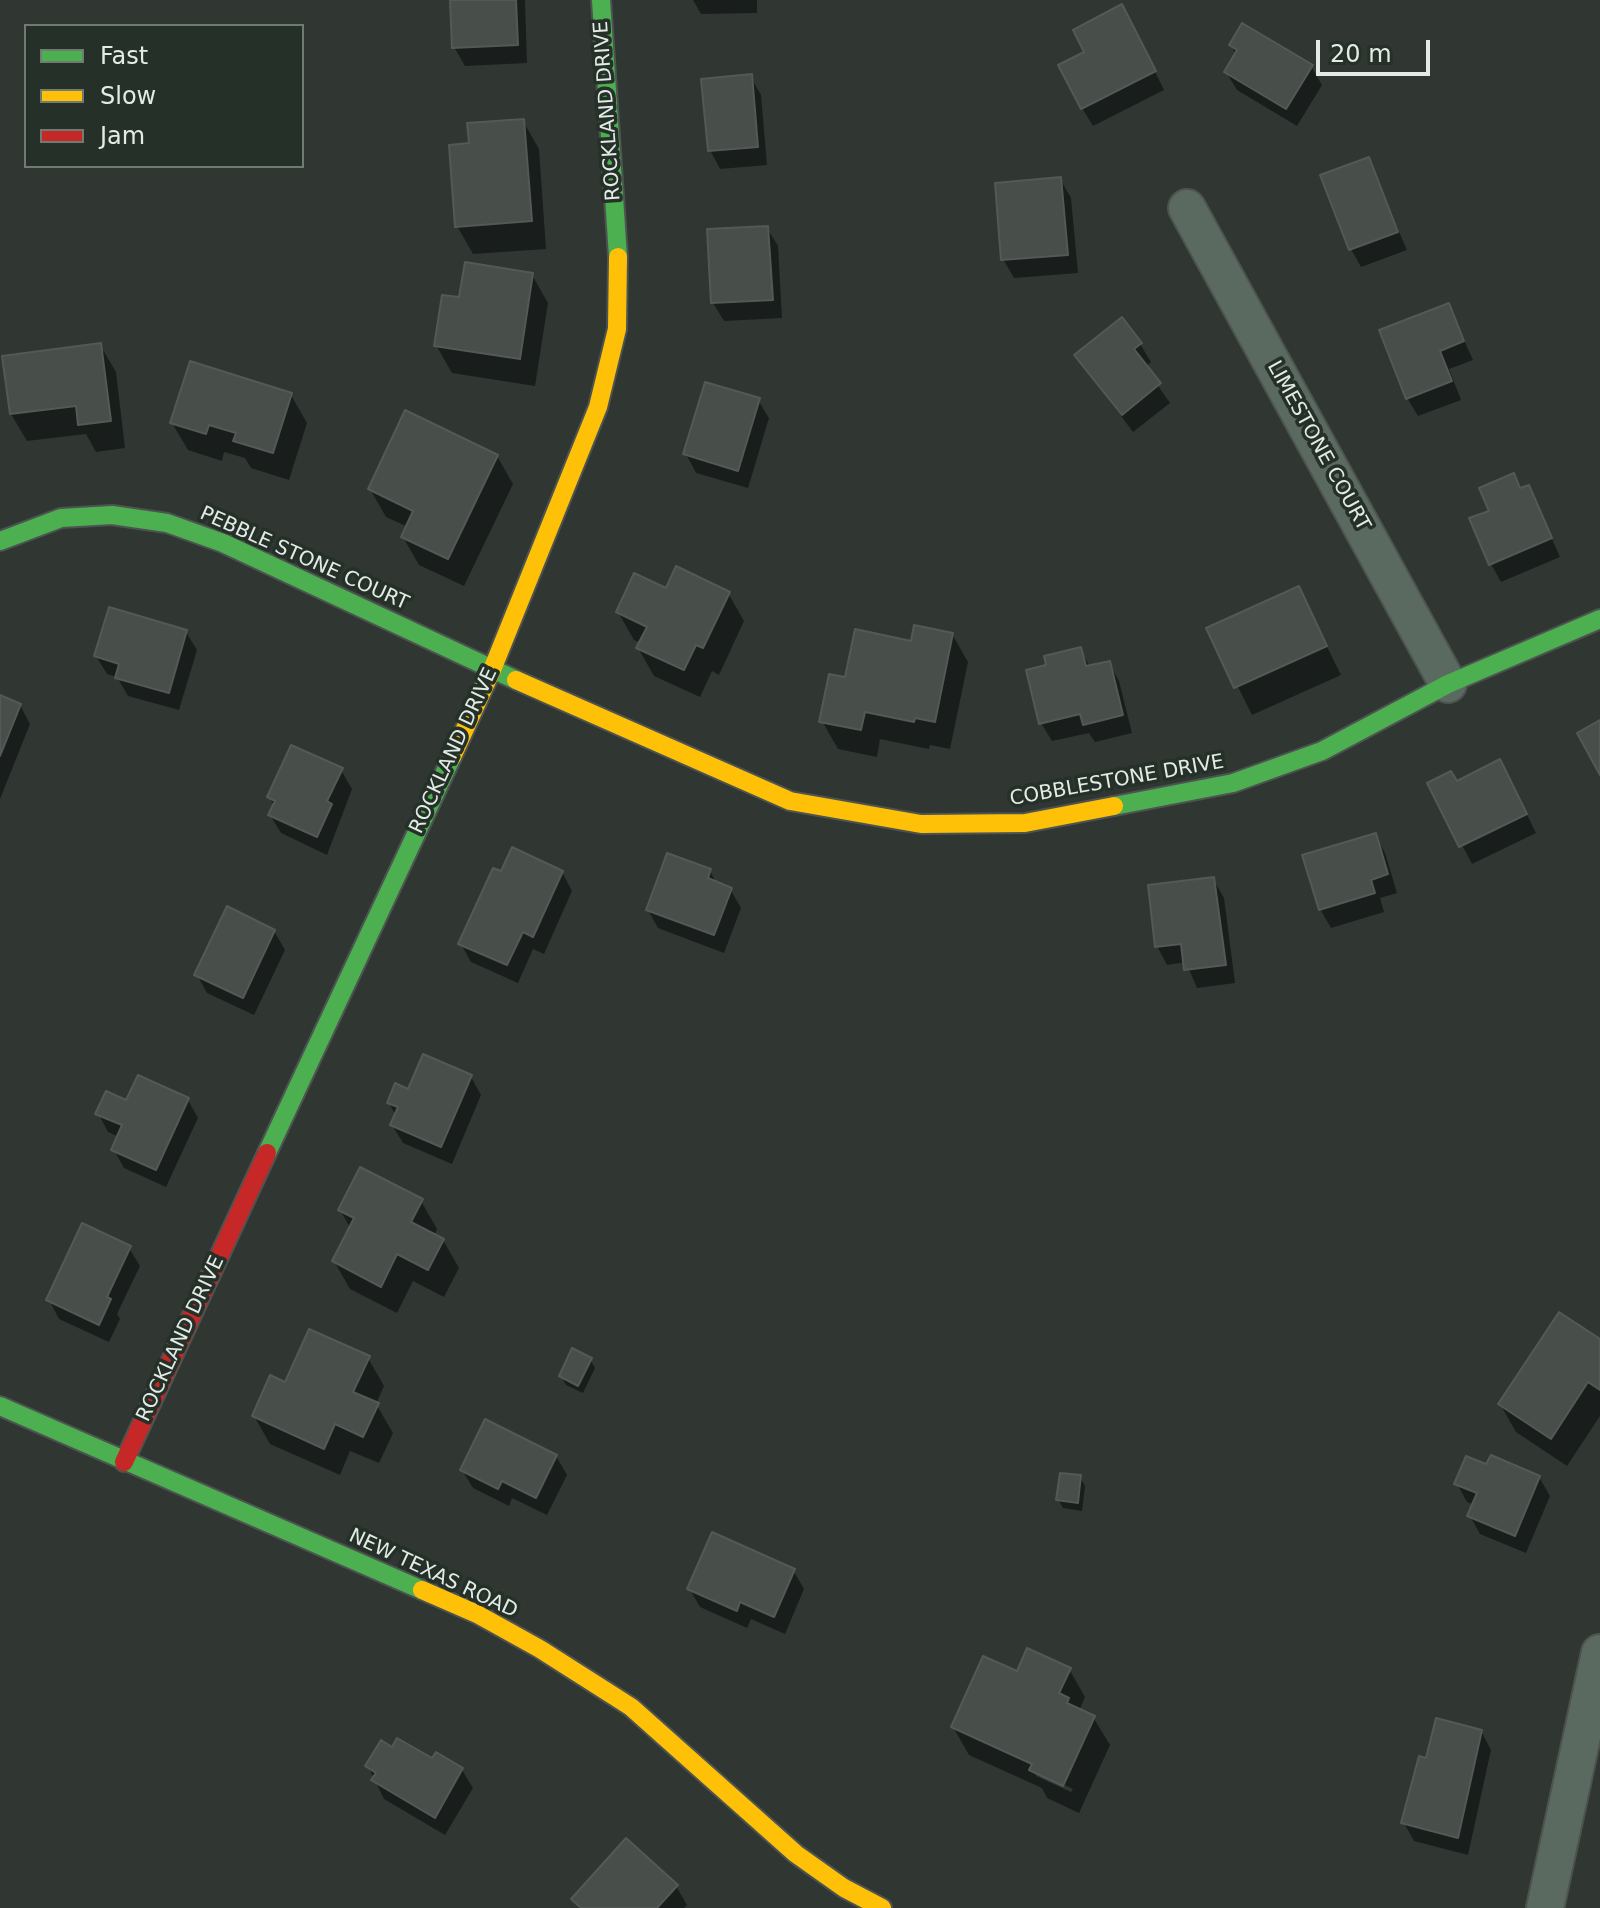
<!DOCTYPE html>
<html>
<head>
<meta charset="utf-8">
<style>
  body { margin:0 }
  #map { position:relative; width:1600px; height:1908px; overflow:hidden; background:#303733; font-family:"DejaVu Sans",sans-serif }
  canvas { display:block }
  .legend { position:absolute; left:24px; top:24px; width:280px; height:144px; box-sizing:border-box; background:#243028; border:2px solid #707b74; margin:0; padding:10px 14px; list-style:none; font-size:24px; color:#e3ebe6 }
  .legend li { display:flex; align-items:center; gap:16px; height:40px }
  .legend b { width:40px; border:2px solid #707b74 }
  .scale { position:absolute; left:1316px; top:40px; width:114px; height:36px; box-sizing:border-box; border:4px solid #e3ebe6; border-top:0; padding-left:10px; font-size:24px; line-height:28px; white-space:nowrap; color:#e3ebe6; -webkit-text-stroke:6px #243028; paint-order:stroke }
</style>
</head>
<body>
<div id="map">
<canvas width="1600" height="1908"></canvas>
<ul class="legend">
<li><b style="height:10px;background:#4caf50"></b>Fast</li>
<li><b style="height:10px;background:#ffc107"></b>Slow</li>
<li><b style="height:10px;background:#c62828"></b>Jam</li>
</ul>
<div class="scale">20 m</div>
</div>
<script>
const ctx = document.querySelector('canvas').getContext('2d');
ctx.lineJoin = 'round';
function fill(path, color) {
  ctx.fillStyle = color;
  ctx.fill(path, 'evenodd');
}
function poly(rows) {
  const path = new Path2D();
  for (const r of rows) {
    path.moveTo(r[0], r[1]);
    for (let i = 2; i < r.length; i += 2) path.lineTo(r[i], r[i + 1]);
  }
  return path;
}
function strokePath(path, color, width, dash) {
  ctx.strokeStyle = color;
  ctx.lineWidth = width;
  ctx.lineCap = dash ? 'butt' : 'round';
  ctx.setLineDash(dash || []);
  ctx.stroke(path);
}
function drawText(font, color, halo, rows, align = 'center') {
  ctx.font = font + ' "DejaVu Sans",sans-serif';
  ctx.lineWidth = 7;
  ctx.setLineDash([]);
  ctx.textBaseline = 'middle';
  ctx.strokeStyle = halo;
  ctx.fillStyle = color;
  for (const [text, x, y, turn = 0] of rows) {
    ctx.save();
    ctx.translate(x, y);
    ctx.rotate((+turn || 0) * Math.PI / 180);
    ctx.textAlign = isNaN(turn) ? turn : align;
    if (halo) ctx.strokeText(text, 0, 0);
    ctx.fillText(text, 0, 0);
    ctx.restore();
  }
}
fill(poly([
  [452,0,525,0,527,63,465,66,454,47],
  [693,0,757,0,757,13,701,14],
  [1132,25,1164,90,1093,126,1082,108,1087,53],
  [1231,45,1311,66,1322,85,1297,126,1237,90,1226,72,1236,55],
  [750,76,761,95,767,165,720,169,710,150],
  [523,121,539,149,546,249,473,254,457,226,471,145],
  [1368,160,1407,250,1361,267,1351,249],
  [1060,179,1071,198,1078,273,1014,278,1003,259],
  [767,228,778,246,782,318,724,321,713,303],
  [532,275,548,303,535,386,452,373,436,345,461,299],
  [1448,305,1473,360,1449,369,1461,400,1418,416,1407,398],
  [1140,344,1151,362,1145,367,1170,403,1133,432,1076,355],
  [100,345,116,372,125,448,96,452,86,434,27,441,11,414],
  [291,395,307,423,289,480,251,468,245,458,224,452,222,461,188,450,172,423],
  [758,400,769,418,748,488,696,473,686,454],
  [497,456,513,484,464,586,419,565,403,537,408,527,386,517,370,489],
  [1513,476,1522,490,1529,487,1560,557,1501,582,1491,564,1492,512],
  [1298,588,1341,675,1252,715,1209,629],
  [667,590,728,593,744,621,719,675,712,671,700,697,654,676,638,648,641,643,634,640,618,612],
  [186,632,197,650,179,710,128,696,117,677,107,674,96,656],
  [952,634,968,662,950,749,930,745,929,749,880,739,877,757,838,749,822,721,912,643],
  [1080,649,1090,667,1109,663,1119,681,1132,733,1095,742,1089,733,1052,741,1041,723,1048,666],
  [0,697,20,705,30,724,0,799],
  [341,770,352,789,327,855,281,833,270,815,274,806,269,797],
  [1510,780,1536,833,1472,864,1430,784],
  [1375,835,1385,853,1397,893,1380,898,1384,912,1331,928,1320,909],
  [710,871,717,884,730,889,741,908,724,953,658,928,648,910],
  [562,872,572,891,544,954,533,949,518,983,471,962,461,944,502,874],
  [1213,879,1224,898,1235,983,1197,988,1186,962,1167,965,1157,946],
  [274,931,285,950,254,1015,207,993,197,975],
  [471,1077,481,1095,452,1164,403,1143,392,1125,396,1116,389,1103,409,1091],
  [188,1100,198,1118,166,1187,124,1168,114,1150,119,1137,108,1132,98,1113,127,1103],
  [421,1201,437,1229,434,1236,443,1240,459,1268,444,1297,413,1281,397,1313,350,1289,334,1261,351,1229,340,1210],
  [129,1248,140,1266,117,1314,120,1319,109,1342,59,1319,49,1300],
  [1600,1341,1600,1416,1567,1466,1516,1432,1500,1404],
  [368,1358,384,1386,376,1404,393,1433,379,1463,350,1451,340,1475,270,1444,254,1416,286,1384],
  [590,1359,595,1368,583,1393,566,1385,561,1376],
  [556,1456,567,1475,547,1515,512,1498,509,1506,473,1488,462,1470],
  [1487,1467,1539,1477,1550,1496,1526,1553,1480,1534,1470,1516,1474,1505,1467,1502,1457,1484],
  [1080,1477,1085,1486,1082,1511,1063,1508,1058,1499],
  [793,1570,804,1589,785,1634,751,1619,747,1628,700,1607,689,1588],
  [1069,1669,1085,1697,1079,1711,1093,1717,1110,1745,1079,1813,1047,1798,1042,1788,969,1755,953,1727,1018,1674],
  [1036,1772,1073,1789,1071,1792,1036,1776],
  [1481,1731,1491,1750,1468,1855,1414,1841,1404,1823],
  [392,1749,433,1761,437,1755,462,1770,473,1788,445,1835,384,1799,368,1766],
  [676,1886,687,1905,684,1908,579,1908,574,1899]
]), '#0007');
const building = poly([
  [450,0,516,0,518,45,452,48,450,0],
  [1122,4,1156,71,1081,109,1058,65,1084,52,1073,30,1122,4],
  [1242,23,1313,65,1286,109,1224,72,1237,50,1229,45,1242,23],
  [752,74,758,147,708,151,701,79,752,74],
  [524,119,532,221,455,227,449,145,469,143,467,123,524,119],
  [1369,157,1398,232,1349,250,1320,175,1369,157],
  [1061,177,1068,255,1001,260,995,183,1061,177],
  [768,226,773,300,711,303,707,229,768,226],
  [465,262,533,273,520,359,434,346,442,295,459,297,465,262],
  [1449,303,1464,341,1440,351,1452,381,1406,399,1379,330,1449,303],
  [1122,317,1142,343,1134,349,1161,383,1122,415,1074,355,1122,317],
  [101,343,111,421,78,425,76,406,10,414,2,356,101,343],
  [190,361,292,393,273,453,233,441,236,433,209,425,206,434,170,423,190,361],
  [705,382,760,398,738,471,683,454,705,382],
  [405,410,498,455,448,559,401,537,413,511,368,489,405,410],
  [1514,473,1520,488,1529,485,1552,538,1489,565,1469,518,1489,511,1479,488,1514,473],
  [676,566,730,592,703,648,696,645,684,670,636,648,647,627,616,612,634,573,666,588,676,566],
  [1299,586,1327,646,1234,688,1206,628,1299,586],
  [109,607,187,630,169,693,115,678,119,664,94,656,109,607],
  [914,625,953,633,935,722,915,718,914,722,865,712,861,730,819,722,829,674,845,677,855,629,911,641,914,625],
  [1081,647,1086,666,1110,661,1123,715,1083,725,1080,714,1039,724,1026,670,1046,665,1044,656,1081,647],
  [0,695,21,704,0,756,0,695],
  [1600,720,1600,775,1577,733,1600,720],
  [291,745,343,768,327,801,332,804,317,837,268,815,275,801,267,797,291,745],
  [1500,759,1527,814,1459,847,1427,783,1451,771,1457,781,1500,759],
  [1376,833,1388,874,1371,880,1375,893,1319,910,1302,855,1376,833],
  [512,847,563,871,533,937,523,932,507,965,458,944,493,868,501,871,512,847],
  [667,853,711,869,708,878,732,888,714,935,646,910,667,853],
  [1214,877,1226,965,1184,970,1181,944,1155,947,1148,885,1214,877],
  [227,906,275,930,243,998,194,975,227,906],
  [423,1054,472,1075,441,1147,390,1125,398,1107,387,1103,395,1083,408,1089,423,1054],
  [138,1075,189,1098,156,1170,111,1150,122,1125,95,1114,106,1091,126,1100,138,1075],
  [360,1167,423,1199,411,1222,444,1239,428,1270,397,1254,381,1287,332,1261,354,1218,338,1210,360,1167],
  [82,1223,131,1246,107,1297,111,1299,99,1325,46,1300,82,1223],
  [1559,1312,1600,1339,1600,1390,1588,1382,1551,1439,1498,1404,1559,1312],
  [309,1329,370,1356,353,1392,379,1403,363,1437,335,1424,324,1449,252,1416,270,1375,285,1382,309,1329],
  [572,1348,592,1358,578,1386,559,1376,572,1348],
  [485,1419,557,1455,536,1498,502,1481,498,1489,460,1470,485,1419],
  [1491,1455,1540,1476,1515,1536,1467,1516,1477,1493,1454,1484,1466,1456,1486,1464,1491,1455],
  [1060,1473,1081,1475,1078,1503,1056,1500,1060,1473],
  [712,1532,795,1569,774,1617,740,1602,737,1611,687,1589,712,1532],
  [1027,1648,1071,1668,1059,1693,1069,1698,1067,1703,1095,1716,1063,1786,1029,1770,1032,1764,951,1727,983,1656,1017,1671,1027,1648],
  [1436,1718,1482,1730,1458,1838,1401,1823,1419,1756,1426,1758,1436,1718],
  [397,1738,432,1758,436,1752,463,1768,435,1818,371,1780,376,1773,365,1766,381,1740,392,1747,397,1738],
  [626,1838,678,1885,657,1908,581,1908,571,1899,626,1838]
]);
fill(building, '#484e4a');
strokePath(building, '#545956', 2);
const street = poly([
  [1187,208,1448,684],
  [1545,1908,1600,1653]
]);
const fast = poly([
  [601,0,618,257],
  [0,541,61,518,112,515,167,523,223,543,516,680],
  [1114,806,1233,783,1322,751,1448,684,1600,619],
  [267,1153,452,757],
  [0,1406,422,1590]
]);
const slow = poly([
  [516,680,790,801,921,824,1025,823,1114,806],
  [452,757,492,670,598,407,617,329,618,257],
  [422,1590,477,1614,540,1649,631,1707,796,1854,844,1888,882,1908]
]);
const jam = poly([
  [124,1462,267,1153]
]);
strokePath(street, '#4d5350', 40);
strokePath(fast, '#4d5350', 22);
strokePath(slow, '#4d5350', 22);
strokePath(jam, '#4d5350', 22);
strokePath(street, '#5b6a61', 36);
strokePath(fast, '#4caf50', 18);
strokePath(slow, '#ffc107', 18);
strokePath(jam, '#c62828', 18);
drawText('20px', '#e3ebe6', '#243028', [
  ["ROCKLAND DRIVE",608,111,-94],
  ["LIMESTONE COURT",1318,446,61],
  ["PEBBLE STONE COURT",304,559,24],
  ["ROCKLAND DRIVE",454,751,-65],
  ["COBBLESTONE DRIVE",1117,781,-10],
  ["ROCKLAND DRIVE",181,1339,-65],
  ["NEW TEXAS ROAD",433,1574,25]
]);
</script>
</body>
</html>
